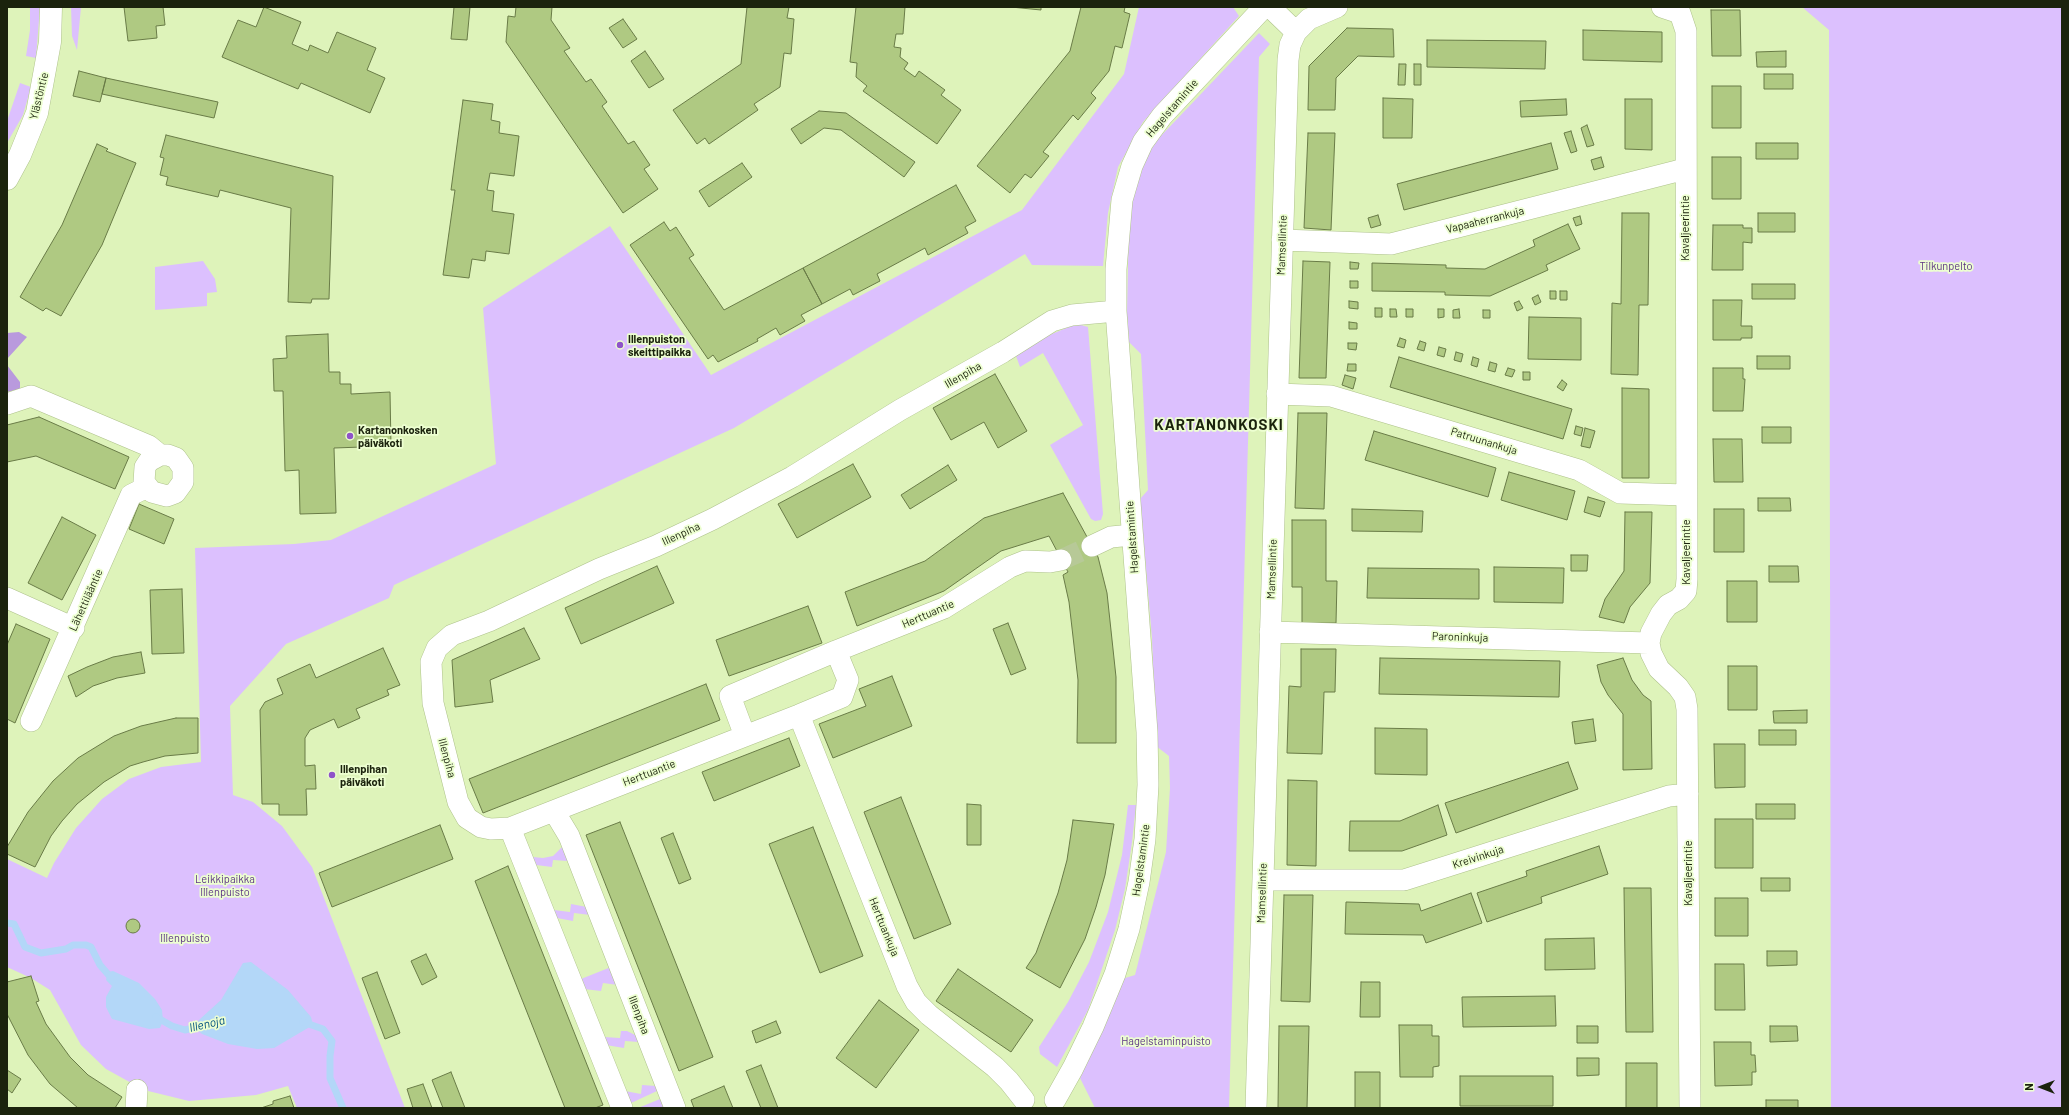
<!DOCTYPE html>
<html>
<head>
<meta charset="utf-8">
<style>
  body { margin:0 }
  #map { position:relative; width:2069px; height:1115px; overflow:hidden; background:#def3ba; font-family:Barlow,sans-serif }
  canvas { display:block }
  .frame { position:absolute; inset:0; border:8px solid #1b230d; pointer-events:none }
  .north { position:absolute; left:2021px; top:1067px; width:40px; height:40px; -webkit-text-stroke:3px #edffd1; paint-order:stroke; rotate:270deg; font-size:11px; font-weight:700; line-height:16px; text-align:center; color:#1b230d }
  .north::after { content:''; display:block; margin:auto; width:14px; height:18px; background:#1b230d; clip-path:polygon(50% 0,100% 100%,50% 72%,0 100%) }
</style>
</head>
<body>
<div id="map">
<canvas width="2069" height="1115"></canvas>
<div class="frame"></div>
<div class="north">N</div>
</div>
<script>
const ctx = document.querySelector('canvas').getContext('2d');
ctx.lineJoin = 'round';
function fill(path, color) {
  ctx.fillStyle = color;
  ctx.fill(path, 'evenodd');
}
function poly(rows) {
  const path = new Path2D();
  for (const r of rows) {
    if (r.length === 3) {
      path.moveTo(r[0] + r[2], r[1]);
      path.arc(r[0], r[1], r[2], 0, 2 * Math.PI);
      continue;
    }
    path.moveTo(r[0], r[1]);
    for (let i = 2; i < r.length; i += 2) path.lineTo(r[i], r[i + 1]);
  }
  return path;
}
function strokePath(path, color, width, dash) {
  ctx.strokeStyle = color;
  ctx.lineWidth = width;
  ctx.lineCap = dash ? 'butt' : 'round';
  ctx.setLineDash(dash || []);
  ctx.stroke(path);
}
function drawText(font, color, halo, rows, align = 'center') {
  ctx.font = font + ' Barlow,sans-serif';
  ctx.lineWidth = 3.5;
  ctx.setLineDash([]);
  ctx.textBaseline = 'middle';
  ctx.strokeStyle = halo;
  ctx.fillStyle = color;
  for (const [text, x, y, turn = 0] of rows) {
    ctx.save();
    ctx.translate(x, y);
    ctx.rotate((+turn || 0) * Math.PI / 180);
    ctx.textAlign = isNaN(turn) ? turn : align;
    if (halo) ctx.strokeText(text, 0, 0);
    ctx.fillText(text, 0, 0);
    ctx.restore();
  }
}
fill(poly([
  [30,7,40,7,36,58,26,56,30,30],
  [71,7,81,7,77,50,72,36],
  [1139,7,1233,7,1239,16,1143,122,1118,167,1108,213,1103,266,1032,265,1025,254,734,428,394,585,389,598,286,644,230,706,233,795,253,802,282,826,312,867,405,1108,297,1108,288,1086,256,1095,189,1101,144,1090,106,1069,81,1045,50,990,31,978,7,967,7,859,47,878,54,863,76,828,102,799,129,779,161,767,201,762,195,548,294,544,331,540,496,464,483,308,610,226,711,375,1022,210,1124,74],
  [1802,7,2062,7,2062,1108,1831,1108,1829,30],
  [1259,33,1270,44,1259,57,1229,1108,1095,1108,1080,1078,1122,979,1135,975,1166,852,1170,788,1169,756,1156,746,1152,638,1140,499,1148,490,1141,354,1129,342,1127,313,1129,219,1137,177,1149,153,1158,139],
  [20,83,31,87,23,115,7,143,7,121],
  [203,261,215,279,217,292,207,293,207,306,155,310,155,267],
  [1081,325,1088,327,1103,514,1101,520,1095,521,1091,519,1050,445,1083,425,1043,353,1020,367,1016,356,1019,350,1052,334,1071,326],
  [1128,805,1136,805,1132,842,1125,889,1115,930,1088,1010,1057,1067,1040,1054,1039,1047,1068,1002,1089,962,1108,912,1122,855],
  [563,846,568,861,553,860,552,867,536,865,533,857,543,858,553,856],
  [571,904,587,907,590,915,574,913,573,921,557,918,554,910,570,912],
  [611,967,618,985,603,983,601,991,584,989,581,979],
  [621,1031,627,1031,637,1036,639,1042,625,1041,624,1048,606,1045,604,1037,620,1038],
  [642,1085,656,1086,657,1091,629,1104,625,1091,641,1094],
  [660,1099,665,1108,638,1108]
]), '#dcc0fe');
fill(poly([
  [19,332,27,337,7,359,7,333],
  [7,365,20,382,20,389,7,392]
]), '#b99add');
fill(poly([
  [251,962,288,990,311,1017,313,1025,274,1048,257,1049,228,1044,202,1034,194,1027,200,1019,221,1000,243,963],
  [113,971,139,983,155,999,162,1010,163,1021,160,1028,149,1029,112,1019,106,1007,106,997,112,986,106,980,108,972]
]), '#b3d7f8');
strokePath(poly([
  [7,923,14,924,25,947,41,953,66,949,73,945,86,945,91,947,100,965,113,980],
  [156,1017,172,1026,185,1030,202,1026],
  [303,1022,323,1029,332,1041,330,1056,330,1078,343,1108]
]), '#b3d7f8', 7);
const building = poly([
  [124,7,163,7,165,25,156,26,157,38,128,41,124,7],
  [264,7,301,22,292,44,308,51,310,45,328,53,337,32,376,48,367,70,385,78,370,113,301,83,298,89,222,57,238,20,256,27,264,7],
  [454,7,470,7,467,40,451,39,454,7],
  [516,7,552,7,551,20,570,48,564,51,586,82,591,79,607,102,602,106,628,144,634,141,650,165,644,169,658,189,623,213,506,42,508,16,515,17,516,7],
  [747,7,789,7,787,18,794,19,791,54,784,53,780,87,754,104,758,110,709,144,705,138,697,144,673,110,741,64,747,7],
  [856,7,905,7,903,34,896,34,894,47,901,48,900,57,908,63,904,69,915,77,919,71,945,90,941,95,961,110,937,144,863,91,867,86,856,77,857,63,850,62,856,7],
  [1011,7,1041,7,1041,10,1011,7],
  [1081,7,1125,7,1124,12,1130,14,1122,48,1115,46,1109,71,1091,93,1096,98,1078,120,1073,115,1043,152,1049,156,1031,178,1025,174,1010,193,977,166,1070,51,1081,7],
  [1711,10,1740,10,1741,56,1712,56,1711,10],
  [623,19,637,39,623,48,609,28,623,19],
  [1347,28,1393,29,1394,57,1358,56,1336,78,1335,110,1308,110,1309,66,1347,28],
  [1583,30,1662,32,1662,62,1583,60,1583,30],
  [1427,40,1546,41,1545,69,1427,67,1427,40],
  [645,51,664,79,649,88,631,61,645,51],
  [1786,51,1786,67,1757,67,1756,52,1786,51],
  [1399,64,1406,64,1405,85,1398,85,1399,64],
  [1414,64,1421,64,1421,85,1414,85,1414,64],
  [79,71,106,78,100,102,73,96,79,71],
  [1764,74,1793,74,1793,89,1764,89,1764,74],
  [106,78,218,102,214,118,102,94,106,78],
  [1712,86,1741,86,1741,128,1712,128,1712,86],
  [1383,98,1413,99,1412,138,1383,138,1383,98],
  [1566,99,1567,115,1521,117,1520,101,1566,99],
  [1625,99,1652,99,1652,150,1625,149,1625,99],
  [463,100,493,104,491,120,500,122,499,133,519,136,514,176,490,173,487,190,494,191,492,211,514,214,509,254,486,251,485,261,472,259,469,278,443,275,455,190,451,190,463,100],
  [819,111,846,113,915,162,904,177,841,130,824,128,801,144,791,129,819,111],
  [1587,125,1594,145,1587,147,1581,128,1587,125],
  [1571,131,1577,151,1571,153,1564,133,1571,131],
  [1308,133,1335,133,1331,230,1304,228,1308,133],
  [166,135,333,176,329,299,312,299,311,303,288,302,291,208,220,190,218,197,166,185,168,177,160,175,164,158,160,157,166,135],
  [1551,143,1558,169,1404,210,1397,184,1551,143],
  [1756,143,1798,143,1798,159,1756,159,1756,143],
  [97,144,108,149,106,151,136,163,102,245,61,316,46,308,43,311,20,297,62,225,97,144],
  [1601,157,1604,167,1594,170,1591,160,1601,157],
  [1712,157,1741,157,1741,199,1712,199,1712,157],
  [742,163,752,177,709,207,699,191,742,163],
  [956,185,976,221,965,227,968,233,928,255,925,248,877,274,880,281,853,295,850,289,822,304,803,268,956,185],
  [1622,213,1649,213,1648,305,1639,305,1638,375,1611,374,1612,303,1621,304,1622,213],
  [1758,213,1795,213,1795,232,1758,232,1758,213],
  [1378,215,1381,225,1371,228,1368,218,1378,215],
  [1580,216,1582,224,1576,226,1573,218,1580,216],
  [664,222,670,231,676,227,694,255,689,258,724,310,803,268,822,304,801,315,805,321,780,335,776,328,757,339,758,341,718,362,713,355,708,359,630,245,664,222],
  [1568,224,1580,249,1546,265,1548,270,1490,296,1445,295,1445,292,1372,291,1372,263,1446,265,1446,268,1485,269,1535,246,1533,240,1568,224],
  [1713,225,1743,225,1743,228,1752,228,1752,243,1743,242,1743,270,1712,270,1713,225],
  [1303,261,1330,262,1326,378,1299,378,1303,261],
  [1350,262,1359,263,1358,269,1350,269,1350,262],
  [1350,281,1358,281,1358,288,1350,288,1350,281],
  [1752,284,1795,284,1795,299,1752,299,1752,284],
  [1550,291,1556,291,1556,299,1550,299,1550,291],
  [1560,291,1567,291,1567,300,1560,300,1560,291],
  [1538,295,1541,302,1535,305,1532,298,1538,295],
  [1713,300,1742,300,1741,326,1752,326,1752,338,1741,338,1741,340,1713,340,1713,300],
  [1349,301,1358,302,1358,309,1349,308,1349,301],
  [1519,301,1523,308,1517,311,1514,303,1519,301],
  [1375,308,1382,308,1382,317,1375,317,1375,308],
  [1390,309,1396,309,1397,317,1390,317,1390,309],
  [1406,309,1413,309,1413,317,1406,317,1406,309],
  [1438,309,1444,309,1444,317,1438,318,1438,309],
  [1459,309,1460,318,1453,318,1453,310,1459,309],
  [1483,310,1490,310,1490,318,1483,318,1483,310],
  [1529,317,1581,318,1581,360,1528,359,1529,317],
  [1349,322,1357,323,1357,329,1349,329,1349,322],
  [328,334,329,372,340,372,340,384,351,384,351,394,390,392,391,446,334,448,336,513,300,514,299,470,285,471,283,391,274,391,273,359,287,358,286,336,328,334],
  [1400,338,1406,340,1404,348,1397,346,1400,338],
  [1420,341,1426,343,1424,351,1417,349,1420,341],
  [1348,343,1357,343,1356,350,1348,349,1348,343],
  [1439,347,1446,349,1444,357,1437,355,1439,347],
  [1456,352,1463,354,1461,362,1454,360,1456,352],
  [1757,356,1790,356,1790,369,1757,369,1757,356],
  [1399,357,1572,409,1563,439,1390,387,1399,357],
  [1473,357,1479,359,1477,367,1471,365,1473,357],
  [1490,362,1497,364,1495,372,1488,370,1490,362],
  [1348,364,1356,364,1356,371,1347,371,1348,364],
  [1508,368,1515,370,1512,377,1505,375,1508,368],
  [1713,368,1743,368,1743,379,1745,379,1743,411,1713,411,1713,368],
  [1523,372,1530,372,1530,380,1523,380,1523,372],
  [995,374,1027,431,998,448,984,422,951,440,933,408,995,374],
  [1345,375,1356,378,1353,389,1342,385,1345,375],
  [1562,380,1567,384,1563,391,1557,387,1562,380],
  [1622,388,1649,389,1649,478,1622,478,1622,388],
  [1298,413,1327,413,1324,509,1295,508,1298,413],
  [39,417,129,457,115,489,36,456,7,462,7,425,39,417],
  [1576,426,1583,428,1581,436,1574,434,1576,426],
  [1762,427,1791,427,1791,443,1762,443,1762,427],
  [1585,428,1595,431,1590,448,1581,446,1585,428],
  [1374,431,1496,468,1488,497,1365,460,1374,431],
  [1713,439,1742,439,1743,482,1714,482,1713,439],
  [853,464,871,497,797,538,778,504,853,464],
  [948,465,957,480,910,509,901,495,948,465],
  [1509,472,1575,491,1567,520,1501,500,1509,472],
  [1063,493,1098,557,1107,593,1116,677,1116,743,1077,743,1078,680,1069,602,1063,575,1068,572,1049,536,1001,551,944,591,857,626,845,592,925,561,984,518,1063,493],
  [1588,497,1605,502,1600,517,1584,512,1588,497],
  [1758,498,1790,498,1791,511,1758,511,1758,498],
  [139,504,174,519,164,544,129,529,139,504],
  [1352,509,1423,511,1422,532,1352,531,1352,509],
  [1714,509,1744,509,1744,552,1714,552,1714,509],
  [1625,512,1652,512,1650,583,1630,607,1624,623,1599,617,1605,599,1624,571,1625,512],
  [62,517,96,535,62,600,28,583,62,517],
  [1292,520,1326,520,1326,581,1337,581,1336,623,1302,623,1302,587,1292,587,1292,520],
  [1571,555,1588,555,1587,571,1571,571,1571,555],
  [657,566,674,603,581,644,565,608,657,566],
  [1769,566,1798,566,1799,582,1769,582,1769,566],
  [1494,567,1564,568,1563,603,1494,602,1494,567],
  [1368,568,1479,569,1479,599,1367,598,1368,568],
  [1727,581,1757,581,1757,622,1727,622,1727,581],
  [182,589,184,653,152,654,150,590,182,589],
  [808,606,822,643,729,676,716,640,808,606],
  [1008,623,1026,669,1011,675,993,629,1008,623],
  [16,624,50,639,15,723,7,719,7,645,16,624],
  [524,628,540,659,490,680,493,702,455,707,452,660,524,628],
  [383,648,400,685,387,690,389,695,356,709,360,718,338,728,334,719,310,730,305,738,305,766,315,765,316,789,306,789,307,815,279,815,279,804,262,804,260,710,265,702,283,694,277,679,310,664,316,678,383,648],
  [1301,649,1336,649,1335,692,1324,692,1322,754,1287,753,1289,686,1301,687,1301,649],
  [141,652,145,673,117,678,93,686,76,697,68,676,87,667,113,657,141,652],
  [1380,658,1560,661,1559,697,1379,694,1380,658],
  [1623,658,1632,680,1643,695,1651,701,1652,769,1623,770,1623,714,1608,695,1601,682,1597,665,1623,658],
  [1728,666,1757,666,1757,710,1728,710,1728,666],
  [892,676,912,726,833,758,819,724,866,706,859,689,892,676],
  [706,684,720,720,483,813,469,779,706,684],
  [1807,710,1807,723,1774,723,1773,711,1807,710],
  [176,718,198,718,198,753,165,756,143,762,130,766,104,782,77,804,62,821,51,836,35,867,7,854,7,847,28,812,53,781,78,758,114,736,141,726,176,718],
  [1593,719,1596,741,1575,744,1572,722,1593,719],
  [1375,728,1427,729,1427,775,1375,774,1375,728],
  [1759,730,1796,730,1796,745,1759,745,1759,730],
  [789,738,800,766,714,801,702,772,789,738],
  [1714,744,1745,744,1745,787,1715,788,1714,744],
  [1568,762,1578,789,1456,833,1445,803,1568,762],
  [1288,780,1317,781,1316,866,1287,865,1288,780],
  [901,797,951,924,914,939,864,812,901,797],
  [967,804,981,805,981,845,967,845,967,804],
  [1756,804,1795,804,1795,819,1756,819,1756,804],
  [1438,805,1447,835,1402,851,1349,851,1350,821,1400,821,1438,805],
  [1715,819,1753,819,1753,868,1715,868,1715,819],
  [1073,820,1114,824,1105,875,1096,907,1085,939,1060,988,1026,968,1036,953,1058,893,1067,860,1073,820],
  [620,822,713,1057,679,1071,586,835,620,822],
  [440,825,453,859,332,907,319,873,440,825],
  [813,827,863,956,820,973,769,844,813,827],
  [673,833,691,879,679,884,661,838,673,833],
  [1599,846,1608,874,1541,897,1542,903,1487,922,1477,893,1527,876,1526,871,1599,846],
  [508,866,603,1105,595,1108,565,1108,475,881,508,866],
  [1761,878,1790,878,1790,891,1761,891,1761,878],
  [1624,888,1651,888,1653,1032,1626,1032,1624,888],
  [1471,893,1482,923,1426,943,1423,935,1345,934,1346,902,1419,904,1421,911,1471,893],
  [1284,895,1313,895,1310,1002,1281,1001,1284,895],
  [1715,898,1748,898,1748,936,1715,936,1715,898],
  [133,926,7],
  [1594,938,1595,969,1545,970,1545,939,1594,938],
  [1767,951,1797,951,1797,965,1767,966,1767,951],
  [426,954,437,977,422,985,411,961,426,954],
  [1715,964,1744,964,1745,1010,1715,1010,1715,964],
  [958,969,1033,1020,1011,1052,936,1001,958,969],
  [377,972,400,1033,385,1039,362,978,377,972],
  [31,976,39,1001,36,1002,46,1024,70,1057,88,1075,122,1097,115,1108,78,1108,50,1084,28,1055,7,1014,7,982,31,976],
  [1361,982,1380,982,1380,1017,1360,1017,1361,982],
  [1555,996,1556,1026,1463,1027,1462,997,1555,996],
  [879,1000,919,1030,876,1088,836,1058,879,1000],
  [776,1021,781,1033,756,1043,752,1031,776,1021],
  [1399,1025,1432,1025,1432,1036,1439,1036,1439,1066,1433,1067,1433,1077,1400,1077,1399,1025],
  [1279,1026,1309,1026,1307,1108,1278,1108,1279,1026],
  [1577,1026,1598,1026,1598,1043,1577,1043,1577,1026],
  [1770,1026,1797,1026,1798,1041,1770,1042,1770,1026],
  [1714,1042,1751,1042,1751,1055,1755,1055,1756,1072,1752,1072,1752,1085,1715,1086,1714,1042],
  [1577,1058,1599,1058,1599,1075,1577,1076,1577,1058],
  [1626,1063,1657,1063,1657,1108,1626,1108,1626,1063],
  [761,1065,763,1070,778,1108,761,1108,746,1071,761,1065],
  [7,1070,21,1079,12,1093,7,1089,7,1070],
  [451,1072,465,1108,443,1108,432,1080,451,1072],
  [1355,1072,1380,1072,1380,1108,1355,1108,1355,1072],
  [1460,1076,1553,1076,1553,1106,1460,1106,1460,1076],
  [423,1084,432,1108,413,1108,407,1089,423,1084],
  [724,1086,733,1108,694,1108,691,1100,724,1086],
  [290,1096,294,1108,261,1108,273,1104,273,1101,290,1096],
  [1766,1100,1798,1100,1798,1108,1766,1108,1766,1100]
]);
fill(building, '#afc982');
strokePath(building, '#697b47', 1);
strokePath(poly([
  [1061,560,1092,546]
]), '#b7c997', 21, [21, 10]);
const minor = poly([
  [1270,7,1296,32],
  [1662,7,1680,13,1686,31,1687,579,1686,591,1679,599,1668,605,1661,614,1651,633,1649,643,1651,653,1659,669,1678,687,1685,697,1687,709,1690,1108],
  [1282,240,1391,244,1685,169],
  [1277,394,1331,396,1579,470,1620,493,1686,495],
  [7,404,31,396,149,446,160,455,168,455,176,458,183,468,183,482,175,493,167,496,152,492,144,482,145,467,149,461,160,455],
  [1092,546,1111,537,1132,535],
  [7,598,74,628],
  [1270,632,1649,643],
  [836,651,944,608,1010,567,1025,561,1050,562,1061,560],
  [799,715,907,986,916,1002,929,1015,995,1067,1009,1081,1024,1100],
  [31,721,131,495,147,487],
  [745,736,730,696,836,651,848,680,842,697,799,715,745,736,510,828,491,829,481,827,467,818,458,802,433,703,431,662,437,648,452,635,489,621,599,569,656,546,713,519,792,477,900,410,1003,352,1052,321,1072,315,1116,311],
  [554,811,569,836,675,1108],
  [510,828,622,1108],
  [1263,880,1404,880,1669,796,1688,794],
  [1055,1100,1073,1068,1093,1027,1115,974,1129,929,1139,882,1145,839,1148,785,1147,732,1116,311,1116,269,1122,200,1132,166,1143,142,1162,116,1264,7],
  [136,1108,137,1090],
  [1256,1108,1288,60,1290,45,1296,32,1309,19,1337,7]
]);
const tertiary = poly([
  [7,179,20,155,37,113,50,42,51,7]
]);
strokePath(minor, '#aec28b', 22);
strokePath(tertiary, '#aec28b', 23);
strokePath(minor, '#fff', 21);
strokePath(tertiary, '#fff', 22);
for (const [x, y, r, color] of [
  [620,345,4,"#8f53c9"],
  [350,436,4,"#8f53c9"],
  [332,775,4,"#8f53c9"]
]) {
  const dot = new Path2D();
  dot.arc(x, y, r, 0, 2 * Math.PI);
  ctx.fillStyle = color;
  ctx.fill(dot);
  strokePath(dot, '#edffd1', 1.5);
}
drawText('11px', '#1b230d', '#edffd1', [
  ["Ylästöntie",39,96,-76],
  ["Hagelstamintie",1172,108,-49],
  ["Vapaaherrankuja",1485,220,-14],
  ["Kavaljeerintie",1685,228,-90],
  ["Mamsellintie",1282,245,-88],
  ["Illenpiha",963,375,-30],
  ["Patruunankuja",1484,441,17],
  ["Illenpiha",681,534,-25],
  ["Hagelstamintie",1132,537,-94],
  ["Kavaljeerintie",1686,552,-90],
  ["Mamsellintie",1272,569,-88],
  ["Lähettilääntie",86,600,-66],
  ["Herttuantie",928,614,-23],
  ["Paroninkuja",1460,637,2],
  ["Illenpiha",447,758,75],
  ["Herttuantie",649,773,-21],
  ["Kreivinkuja",1478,857,-18],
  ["Hagelstamintie",1141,860,-82],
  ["Kavaljeerintie",1688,873,-90],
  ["Mamsellintie",1262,893,-88],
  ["Herttuankuja",884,927,68],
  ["Illenpiha",639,1015,69]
]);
drawText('11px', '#5c3483', '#edffd1', [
  ["Tilkunpelto",1946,266],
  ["Leikkipaikka",225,879],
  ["Illenpuisto",225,892],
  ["Illenpuisto",185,938],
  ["Hagelstaminpuisto",1166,1041]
]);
drawText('bold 11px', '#1b230d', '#edffd1', [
  ["Illenpuiston",628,339],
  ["skeittipaikka",628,352],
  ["Kartanonkosken",358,430],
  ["päiväkoti",358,443],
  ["Illenpihan",340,769],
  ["päiväkoti",340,782]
], 'left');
drawText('italic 12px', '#014f7f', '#edffd1', [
  ["Illenoja",207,1024,-13]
]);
ctx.letterSpacing = '1px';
drawText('bold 15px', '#1b230d', '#edffd1', [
  ["KARTANONKOSKI",1219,425]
]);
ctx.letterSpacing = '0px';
</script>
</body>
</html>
